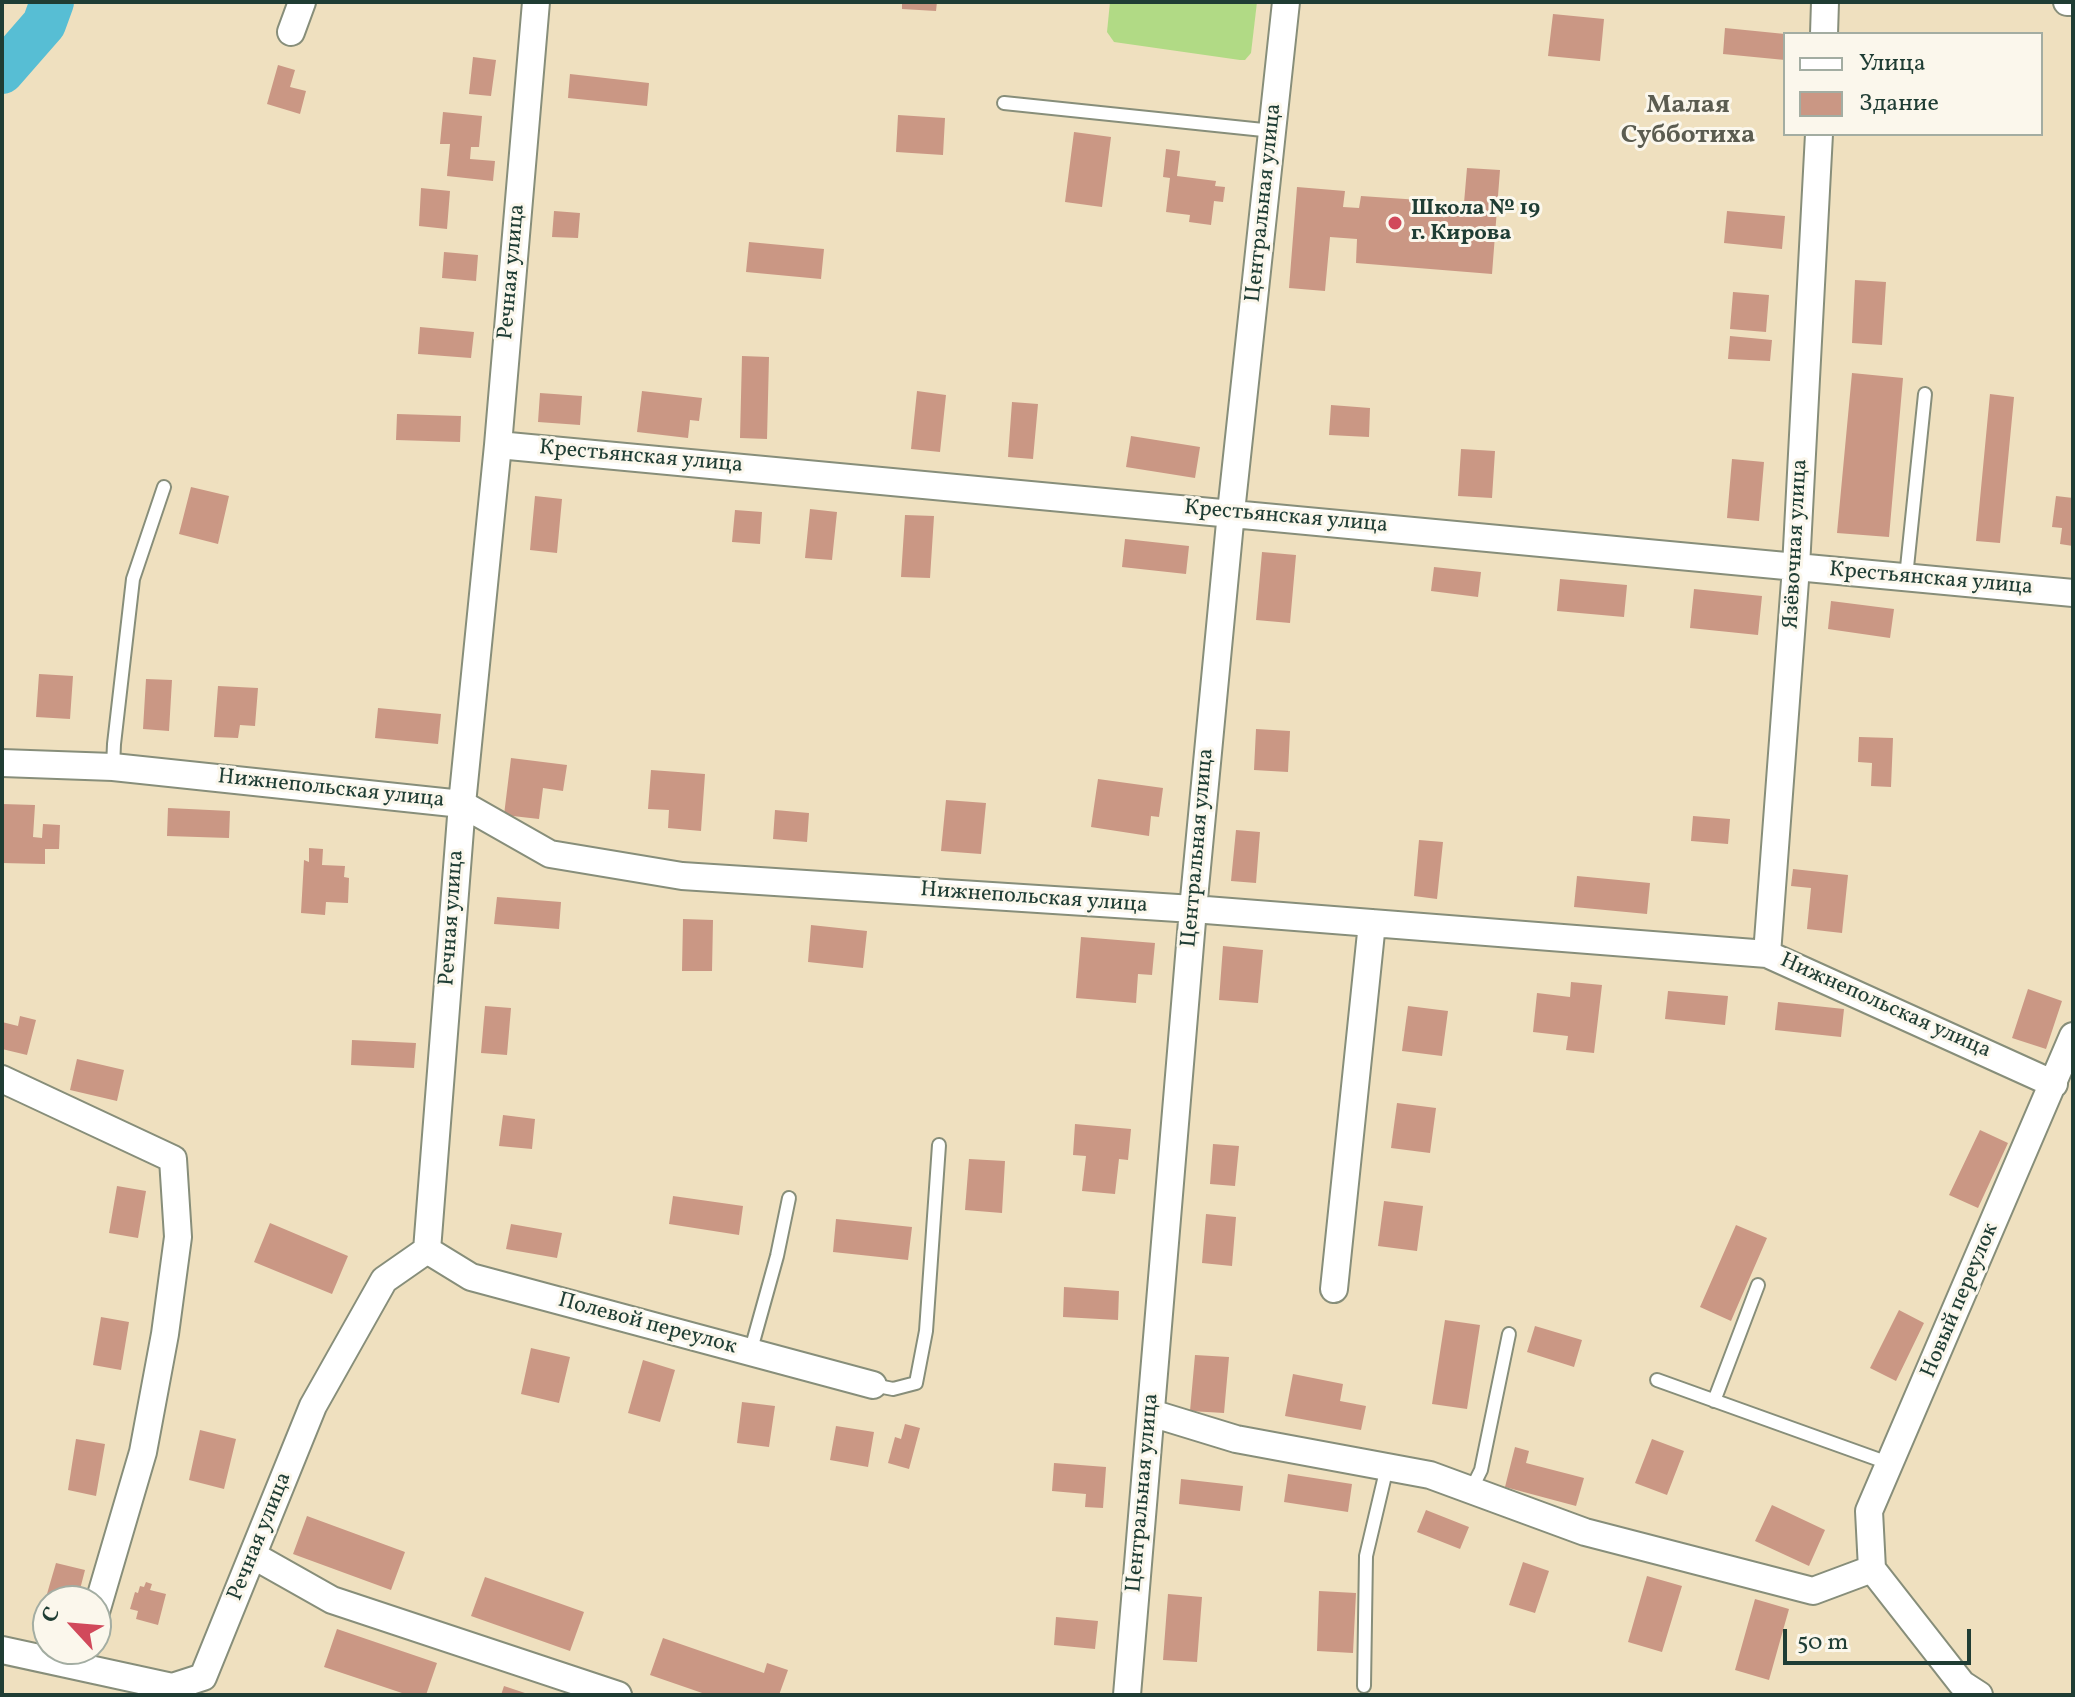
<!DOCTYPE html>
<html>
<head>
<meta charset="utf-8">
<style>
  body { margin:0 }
  #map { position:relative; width:2075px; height:1697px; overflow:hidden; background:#efe0bf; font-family:Vollkorn,serif }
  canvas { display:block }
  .frame { position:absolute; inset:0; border:4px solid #1f3d34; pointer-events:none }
  .legend { position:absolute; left:1783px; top:32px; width:260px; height:104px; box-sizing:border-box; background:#fbf7ec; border:2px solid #a3ada2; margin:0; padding:10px 14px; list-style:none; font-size:24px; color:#1f3d34 }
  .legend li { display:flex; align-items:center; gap:16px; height:40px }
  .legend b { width:40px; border:2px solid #a3ada2 }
  .north { position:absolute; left:32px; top:1585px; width:80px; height:80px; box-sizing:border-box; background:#fbf7ec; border:2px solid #a3ada2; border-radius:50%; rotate:296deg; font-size:22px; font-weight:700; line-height:32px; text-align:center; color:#1f3d34 }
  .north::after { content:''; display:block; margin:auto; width:28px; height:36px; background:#d1495b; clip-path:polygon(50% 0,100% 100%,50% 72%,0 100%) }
  .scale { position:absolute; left:1783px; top:1629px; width:188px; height:36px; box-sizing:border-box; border:4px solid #1f3d34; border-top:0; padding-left:10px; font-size:24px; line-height:28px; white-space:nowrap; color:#1f3d34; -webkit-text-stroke:6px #fbf7ec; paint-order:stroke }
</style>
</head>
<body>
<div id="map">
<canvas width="2075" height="1697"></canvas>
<div class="frame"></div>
<ul class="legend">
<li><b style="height:10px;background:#fff"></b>Улица</li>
<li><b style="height:22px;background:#ca9784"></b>Здание</li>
</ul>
<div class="north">С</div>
<div class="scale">50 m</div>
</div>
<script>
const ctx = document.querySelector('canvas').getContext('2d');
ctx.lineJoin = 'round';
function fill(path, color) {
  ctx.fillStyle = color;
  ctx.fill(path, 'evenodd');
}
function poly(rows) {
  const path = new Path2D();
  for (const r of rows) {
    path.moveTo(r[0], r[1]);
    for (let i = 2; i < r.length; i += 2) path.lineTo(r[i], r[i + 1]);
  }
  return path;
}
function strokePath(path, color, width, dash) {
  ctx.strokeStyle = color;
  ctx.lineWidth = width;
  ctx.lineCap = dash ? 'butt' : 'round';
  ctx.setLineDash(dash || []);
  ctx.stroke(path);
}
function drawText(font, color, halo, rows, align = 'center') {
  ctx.font = font + ' Vollkorn,serif';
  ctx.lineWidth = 6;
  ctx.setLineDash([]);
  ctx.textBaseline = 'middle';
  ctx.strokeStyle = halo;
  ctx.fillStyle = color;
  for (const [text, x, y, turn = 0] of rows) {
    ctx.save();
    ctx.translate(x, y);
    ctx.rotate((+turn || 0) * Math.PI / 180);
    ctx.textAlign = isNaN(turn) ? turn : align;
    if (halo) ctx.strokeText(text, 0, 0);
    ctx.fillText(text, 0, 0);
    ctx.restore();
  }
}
fill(poly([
  [1110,2,1257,2,1251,53,1245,60,1240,60,1114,42,1107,32]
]), '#b1da85');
strokePath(poly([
  [2,72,44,24,52,2]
]), '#57bed4', 44);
fill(poly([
  [902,2,937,2,936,11,902,9],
  [1553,14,1604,19,1600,61,1548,56],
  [1725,28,1785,34,1785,60,1723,54],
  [473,57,496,60,491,96,469,94],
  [278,65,295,70,290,87,306,91,300,114,267,104],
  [570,74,649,83,647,106,568,98],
  [443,112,482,116,479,147,471,147,470,159,495,161,493,181,447,176,450,144,440,144],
  [898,115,945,118,943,155,896,152],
  [1074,132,1111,137,1102,207,1065,202],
  [1166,149,1180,151,1177,176,1216,181,1215,186,1225,187,1223,202,1214,201,1211,225,1189,222,1190,215,1166,212,1170,178,1163,177],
  [1467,168,1500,170,1492,274,1356,263,1357,239,1330,237,1325,291,1289,288,1297,187,1345,191,1343,207,1359,208,1361,196,1464,203],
  [421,188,450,191,447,229,419,226],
  [554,211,580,213,578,238,552,237],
  [1727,211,1785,216,1782,249,1724,243],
  [749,242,824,249,821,279,746,272],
  [444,252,478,255,476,281,442,278],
  [1855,280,1886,282,1882,345,1852,343],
  [1733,292,1769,295,1766,332,1730,329],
  [420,327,474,332,471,358,418,354],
  [1730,336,1772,340,1770,361,1728,359],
  [742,356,769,357,767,439,740,438],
  [1852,373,1903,378,1889,537,1837,533],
  [642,391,702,398,699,421,690,420,688,438,637,432],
  [917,391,946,395,940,452,911,449],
  [540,393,582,396,580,425,538,422],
  [1990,394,2014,397,2000,543,1976,541],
  [1012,402,1038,404,1033,459,1008,457],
  [1331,405,1370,408,1369,437,1329,435],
  [397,414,461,416,460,442,396,440],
  [1131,436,1200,447,1195,478,1126,467],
  [1461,449,1495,451,1492,498,1458,496],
  [1732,459,1764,462,1759,521,1727,518],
  [191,487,229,496,218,544,179,534],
  [535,496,562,499,557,553,530,550],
  [2056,496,2073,498,2073,546,2060,544,2062,528,2052,527],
  [810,509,837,512,832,560,805,558],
  [735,510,762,512,760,544,732,542],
  [905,515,934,516,930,578,901,577],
  [1125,539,1189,546,1186,574,1122,567],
  [1262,552,1296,555,1290,623,1256,620],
  [1434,567,1481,572,1478,597,1431,591],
  [1560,579,1627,585,1624,617,1557,611],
  [1694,589,1762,596,1758,635,1690,628],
  [1831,601,1894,609,1890,638,1828,629],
  [39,674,73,676,70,719,36,717],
  [146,679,172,680,169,731,143,729],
  [218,686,258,688,255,726,240,725,238,738,214,737],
  [378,708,441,714,438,744,375,738],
  [1256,729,1290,731,1288,772,1254,770],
  [1859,737,1893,738,1891,787,1871,786,1872,763,1858,762],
  [511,758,567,765,563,791,543,788,539,819,504,815],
  [651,770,705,774,701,831,668,828,669,810,648,809],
  [1098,779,1163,788,1159,817,1151,816,1149,836,1091,827],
  [946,800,986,803,981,854,941,851],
  [2,804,35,805,33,837,42,838,43,824,60,825,59,849,45,849,45,864,2,863],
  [168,808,230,811,229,838,167,836],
  [775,810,809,813,807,842,773,839],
  [1693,816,1730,819,1728,844,1691,841],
  [1236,830,1260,832,1256,883,1231,881],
  [1419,840,1443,842,1437,899,1414,896],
  [309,848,323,849,322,865,345,866,344,877,349,878,348,903,326,902,325,915,301,913,304,860,309,862],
  [1793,869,1848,875,1842,933,1807,929,1811,888,1791,886],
  [1577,876,1650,883,1647,914,1574,907],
  [497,897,561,902,559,929,494,924],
  [683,919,713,920,712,971,682,971],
  [811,925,867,931,863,968,808,962],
  [1081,937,1155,943,1152,975,1138,974,1136,1003,1076,998],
  [1223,946,1263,950,1258,1003,1219,1000],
  [1571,982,1602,985,1594,1053,1566,1050,1568,1036,1533,1032,1537,993,1570,997],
  [2028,989,2062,1001,2046,1049,2012,1038],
  [1668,991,1728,996,1725,1025,1665,1019],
  [1778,1002,1844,1009,1841,1037,1775,1030],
  [485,1006,511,1008,507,1055,481,1053],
  [1408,1006,1448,1011,1442,1056,1402,1051],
  [20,1016,36,1020,27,1055,2,1049,2,1022,18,1026],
  [352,1040,416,1043,414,1068,351,1065],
  [77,1059,124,1070,117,1101,70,1090],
  [1397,1103,1436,1108,1430,1153,1391,1148],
  [503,1115,535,1119,532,1149,499,1146],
  [1075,1124,1131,1129,1128,1160,1119,1159,1115,1194,1082,1191,1086,1156,1073,1155],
  [1980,1130,2008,1143,1978,1208,1949,1195],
  [1213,1144,1239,1146,1235,1186,1210,1184],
  [969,1159,1005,1161,1002,1213,965,1210],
  [117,1186,146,1191,138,1238,109,1233],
  [673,1196,743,1206,739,1235,669,1224],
  [1384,1201,1423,1206,1417,1251,1378,1246],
  [1206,1214,1236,1217,1232,1266,1202,1263],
  [836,1219,912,1227,908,1260,833,1252],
  [270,1223,348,1256,332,1294,254,1262],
  [511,1224,562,1233,557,1258,506,1249],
  [1736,1225,1767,1238,1731,1321,1700,1307],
  [1064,1287,1119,1291,1118,1320,1063,1317],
  [1899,1310,1924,1323,1896,1381,1870,1368],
  [101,1317,129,1322,121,1370,93,1365],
  [1445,1320,1480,1325,1467,1409,1432,1404],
  [1535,1326,1582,1340,1574,1367,1527,1352],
  [531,1348,570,1357,559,1403,521,1394],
  [1195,1355,1229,1357,1224,1413,1190,1411],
  [643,1360,675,1370,660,1422,628,1413],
  [1293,1374,1343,1384,1340,1401,1366,1406,1361,1430,1285,1416],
  [742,1402,775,1406,769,1447,737,1443],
  [905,1424,920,1428,909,1469,888,1463,895,1437,901,1439],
  [836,1426,874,1432,868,1467,830,1460],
  [200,1430,236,1439,224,1489,189,1480],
  [76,1439,105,1444,96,1496,68,1490],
  [1652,1439,1684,1451,1667,1495,1635,1483],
  [1515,1447,1529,1451,1526,1463,1584,1478,1576,1506,1505,1487],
  [1054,1463,1106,1467,1103,1508,1085,1507,1086,1494,1052,1491],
  [1288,1474,1352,1484,1348,1512,1284,1502],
  [1181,1479,1243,1486,1240,1511,1179,1504],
  [1772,1505,1825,1530,1809,1566,1755,1541],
  [1426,1510,1469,1527,1460,1549,1417,1532],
  [307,1516,405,1552,391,1590,293,1554],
  [1523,1562,1549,1571,1535,1613,1509,1605],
  [56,1563,85,1570,77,1601,48,1601,48,1613,42,1611],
  [1647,1576,1682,1586,1662,1652,1628,1642],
  [485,1577,584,1612,570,1651,471,1616],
  [146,1582,152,1584,150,1590,166,1594,158,1625,136,1619,138,1611,130,1609,135,1592,138,1593,140,1586,144,1587],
  [1319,1591,1356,1593,1353,1653,1317,1651],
  [1168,1594,1202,1597,1197,1662,1163,1660],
  [1755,1599,1789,1609,1769,1680,1735,1670],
  [1056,1617,1098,1621,1095,1649,1054,1645],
  [337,1629,437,1663,426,1695,408,1695,324,1667],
  [663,1638,764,1673,767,1663,788,1670,779,1695,708,1695,650,1675],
  [504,1686,528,1694,528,1695,501,1695]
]), '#ca9784');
const lane = poly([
  [1004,103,1273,131],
  [1906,577,1925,394],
  [113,767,114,744,133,579,164,487],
  [750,1353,777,1256,789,1198],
  [1657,1380,1891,1464],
  [873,1385,893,1389,916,1383,926,1331,939,1145],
  [1714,1401,1758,1285],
  [1471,1490,1481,1470,1509,1334],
  [1364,1686,1366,1556,1387,1467]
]);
const street = poly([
  [2067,2,2073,2],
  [291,32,302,2],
  [1824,34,1825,2],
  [498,445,2073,593],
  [2,763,113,767,462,804,550,854,682,876,1193,909,1767,954,2054,1084],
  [1767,954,1796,567,1819,134],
  [2,1079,173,1159,178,1237,165,1334,143,1452,96,1612],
  [427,1250,471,1277,873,1385],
  [1334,1289,1372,923],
  [1151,1413,1236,1439,1430,1475,1585,1532,1813,1591,1872,1569],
  [254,1556,332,1600,618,1695],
  [1872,1569,1869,1511,2073,1036],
  [1872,1569,1962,1684,1979,1695],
  [2,1650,172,1687,203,1677,313,1406,384,1280,427,1250,462,804,498,445,536,2],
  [1127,1695,1193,909,1231,512,1286,2]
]);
strokePath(lane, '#878e7a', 16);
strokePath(street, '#878e7a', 30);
strokePath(lane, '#fff', 12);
strokePath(street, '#fff', 26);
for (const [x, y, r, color] of [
  [1395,223,8,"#d1495b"]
]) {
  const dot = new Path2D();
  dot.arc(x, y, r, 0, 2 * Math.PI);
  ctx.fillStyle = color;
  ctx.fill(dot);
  strokePath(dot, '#fbf7ec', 3);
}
drawText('22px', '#1f3d34', '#fbf7ec', [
  ["Центральная улица",1265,203,-84],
  ["Речная улица",513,272,-85],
  ["Крестьянская улица",641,458,5],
  ["Крестьянская улица",1286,518,5],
  ["Язёвочная улица",1797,544,-87],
  ["Крестьянская улица",1931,580,5],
  ["Нижнепольская улица",331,790,6],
  ["Центральная улица",1199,848,-85],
  ["Нижнепольская улица",1034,899,4],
  ["Речная улица",453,918,-86],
  ["Нижнепольская улица",1885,1007,24],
  ["Новый переулок",1961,1301,-67],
  ["Полевой переулок",647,1325,15],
  ["Центральная улица",1144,1493,-85],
  ["Речная улица",261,1537,-68]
]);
drawText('bold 22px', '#1f3d34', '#fbf7ec', [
  ["Школа № 19",1411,210],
  ["г. Кирова",1411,235]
], 'left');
drawText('bold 26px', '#5b5c50', '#fbf7ec', [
  ["Малая",1688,107],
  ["Субботиха",1688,137]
]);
</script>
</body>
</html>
